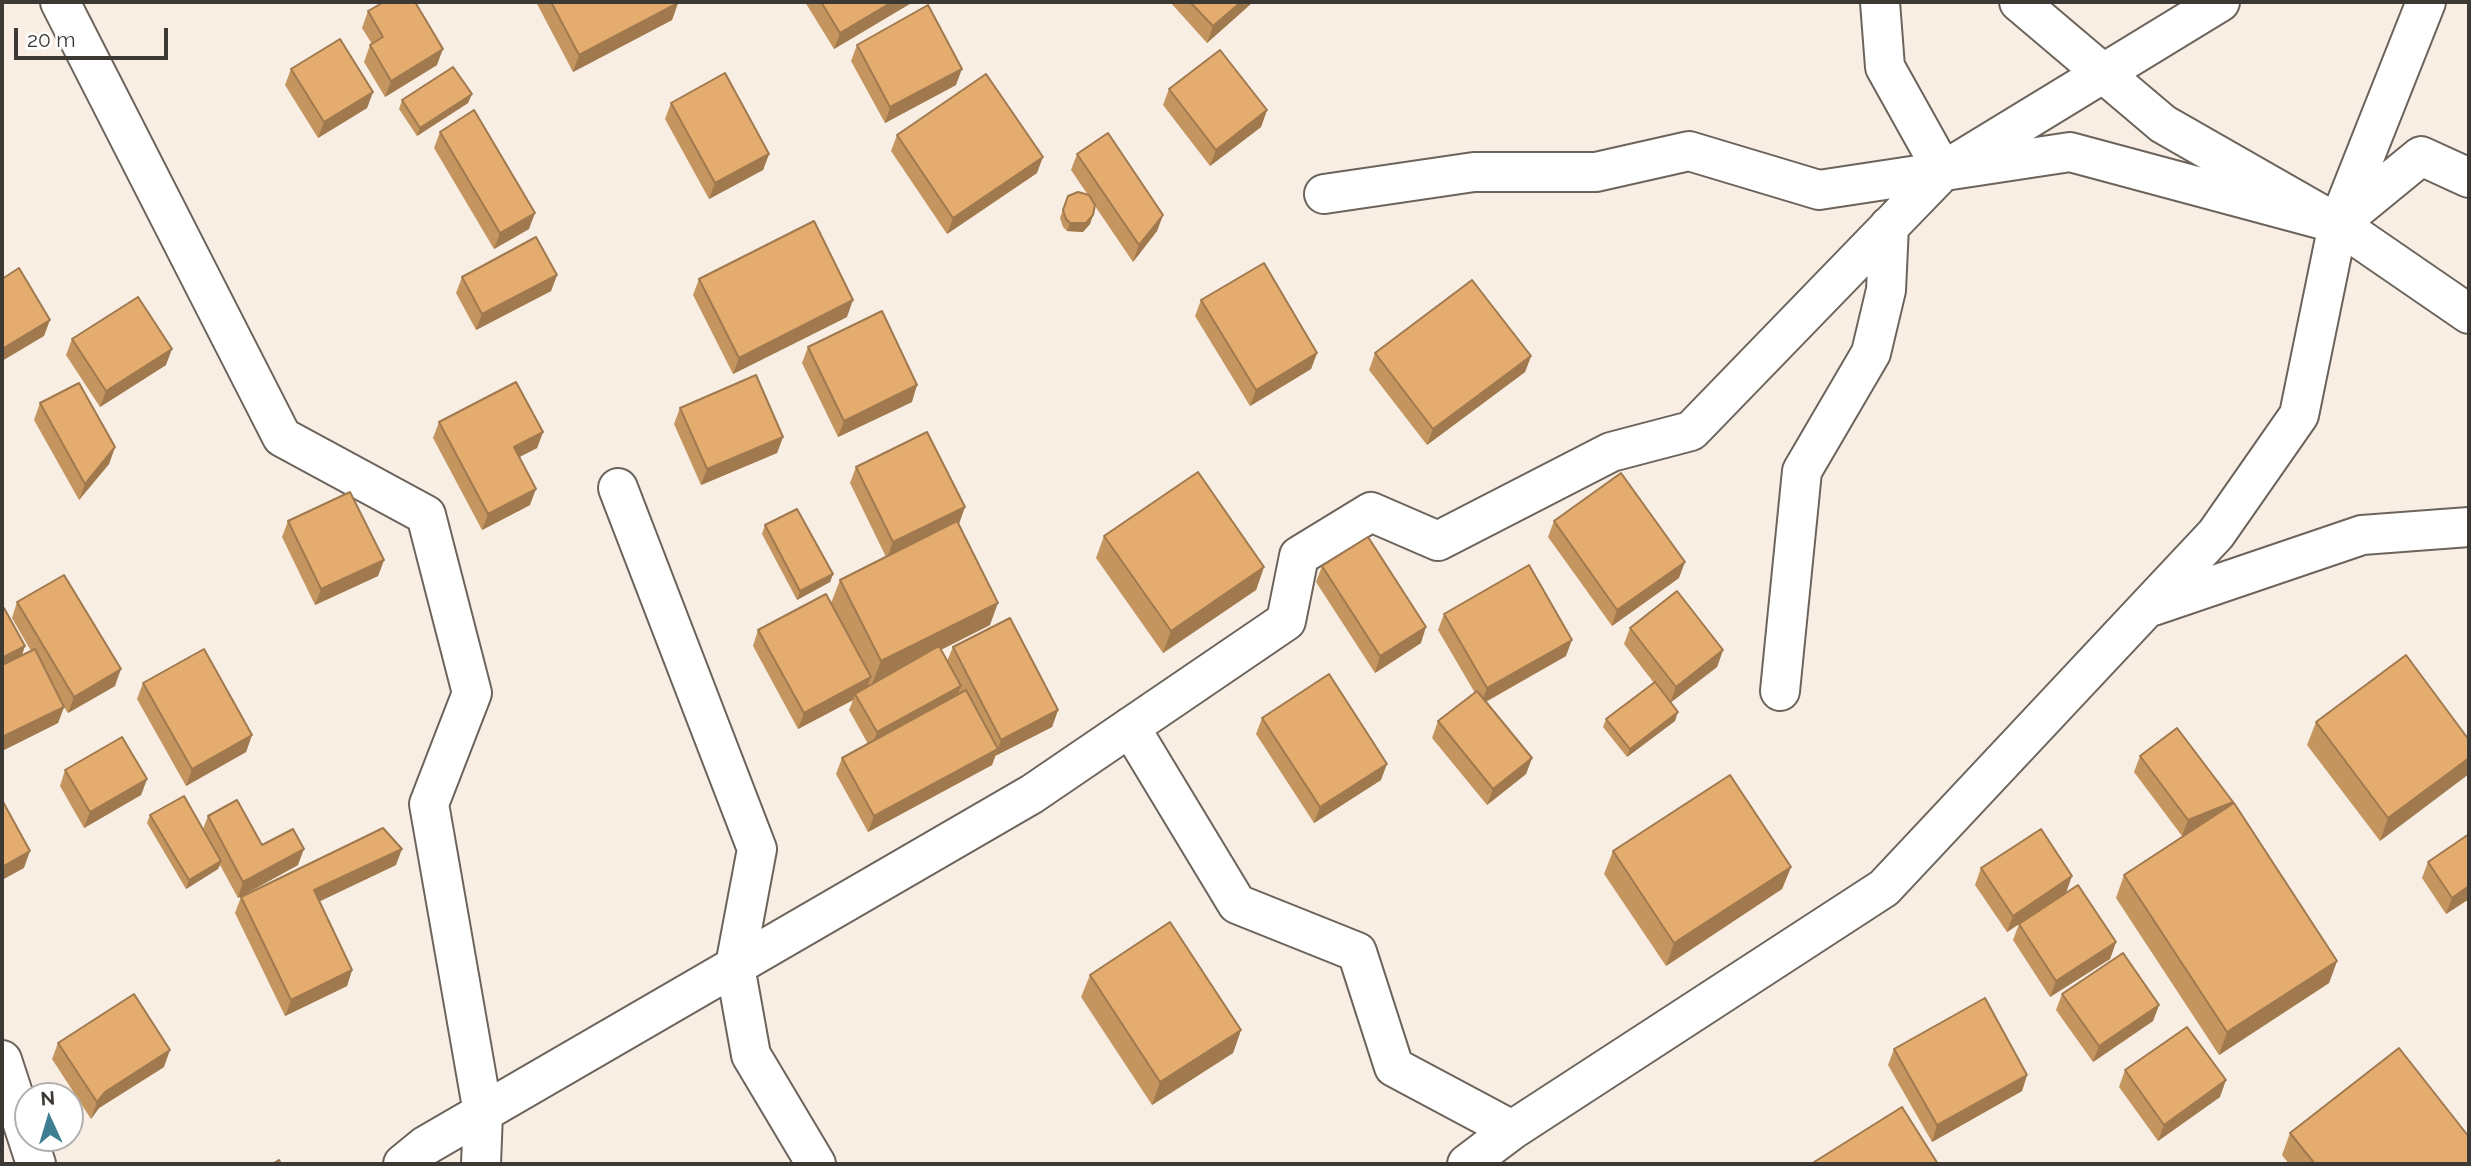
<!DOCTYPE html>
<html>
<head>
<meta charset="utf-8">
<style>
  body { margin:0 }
  #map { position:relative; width:2471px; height:1166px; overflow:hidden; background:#f8eee4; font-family:Raleway,sans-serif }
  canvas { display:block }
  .frame { position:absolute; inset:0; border:4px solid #3c3935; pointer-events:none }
  .north { position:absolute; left:14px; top:1082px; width:70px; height:70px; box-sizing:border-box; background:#fff; border:2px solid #b1b0ae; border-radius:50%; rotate:356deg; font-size:19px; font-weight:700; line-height:28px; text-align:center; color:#3c3935 }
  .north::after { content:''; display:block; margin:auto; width:24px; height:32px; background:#3e8091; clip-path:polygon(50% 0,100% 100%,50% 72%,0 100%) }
  .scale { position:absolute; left:14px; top:28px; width:154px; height:32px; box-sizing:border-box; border:4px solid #3c3935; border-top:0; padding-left:9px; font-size:21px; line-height:24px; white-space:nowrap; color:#3c3935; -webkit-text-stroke:5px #fff; paint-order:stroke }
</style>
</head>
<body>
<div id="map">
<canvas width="2471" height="1166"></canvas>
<div class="frame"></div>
<div class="north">N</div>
<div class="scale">20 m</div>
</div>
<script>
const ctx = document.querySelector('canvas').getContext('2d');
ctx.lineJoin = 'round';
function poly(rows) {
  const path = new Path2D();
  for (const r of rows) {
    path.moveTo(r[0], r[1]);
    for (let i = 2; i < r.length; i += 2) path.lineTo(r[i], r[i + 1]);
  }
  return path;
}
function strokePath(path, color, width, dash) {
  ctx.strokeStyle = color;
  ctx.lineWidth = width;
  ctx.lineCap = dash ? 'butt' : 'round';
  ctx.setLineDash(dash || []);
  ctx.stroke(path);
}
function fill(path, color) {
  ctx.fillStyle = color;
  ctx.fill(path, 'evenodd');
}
const minor = poly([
  [60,2,282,437,426,515,472,693,429,804,483,1113,481,1164],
  [1880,2,1885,67,1943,171],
  [2019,2,2163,124,2338,224,2469,314],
  [1324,194,1474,172,1596,172,1689,151,1819,190,2070,152,2338,224,2421,156,2469,178],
  [618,488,757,849,735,966,751,1055,816,1164],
  [2153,606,2362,535,2469,527],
  [1780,691,1802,471,1871,353,1886,290,1889,226],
  [1130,727,1237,904,1357,952,1394,1067,1512,1130],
  [2,1060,36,1164],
  [403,1164,425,1146,1032,794,1286,621,1299,556,1371,512,1438,541,1611,452,1691,431,1943,171,2220,2],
  [1467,1164,1512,1130,1884,888,2216,534,2299,415,2338,224,2426,2]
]);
strokePath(minor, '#6c645b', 42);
strokePath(minor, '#fff', 38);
fill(poly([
  [536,2,677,2,678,3,672,20,573,72],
  [805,2,913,2,834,49],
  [1170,2,1253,2,1207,43],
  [368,11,437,65,385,97,364,62,370,45,372,44,362,28],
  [857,45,956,85,885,123,851,61],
  [291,69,373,92,367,108,318,138,285,85],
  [1169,89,1267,110,1261,127,1210,166,1163,105],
  [472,94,468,103,417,136,399,109,402,100],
  [671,103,769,154,763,170,709,199,665,119],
  [440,132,529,229,494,249,434,148],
  [897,135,1037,173,947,234,891,151],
  [1077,154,1163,215,1157,231,1133,262,1095,206,1090,224,1083,232,1067,231,1063,227,1060,218,1068,196,1088,195,1071,170],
  [557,275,551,291,476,330,456,293,462,277],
  [699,279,847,317,733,374,693,295],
  [1201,300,1317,353,1311,369,1250,406,1195,316],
  [72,339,166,365,100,407,66,355],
  [808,347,912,402,838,437,802,363],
  [1375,353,1531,356,1525,372,1427,445,1369,370],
  [40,403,115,447,109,464,79,500,34,420],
  [680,408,783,437,777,453,701,485,674,424],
  [439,422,543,432,537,448,519,457,530,505,482,530,433,438],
  [856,467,965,507,958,524,990,625,941,650,947,661,953,647,1058,710,1052,727,995,756,992,765,868,832,836,774,842,758,868,744,849,710,853,700,798,729,753,646,758,630,831,603,840,580,886,557,850,483],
  [288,521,384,560,378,576,315,605,282,537],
  [1554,521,1679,578,1612,626,1548,537],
  [765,525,833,574,830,582,797,600,762,534],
  [1104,536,1264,567,1256,590,1163,653,1096,558],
  [1322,566,1421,643,1375,673,1316,582],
  [17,602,115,686,68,713,64,707,58,723,2,751,2,665,31,651,12,618],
  [1444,614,1566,656,1486,702,1532,758,1526,774,1487,805,1432,738,1438,721,1475,693,1438,630],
  [1630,628,1723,650,1717,667,1670,703,1675,721,1627,757,1603,727,1606,719,1654,683,1624,644],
  [143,683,252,735,246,752,186,786,137,699],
  [1262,718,1381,780,1314,823,1256,734],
  [2316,722,2469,740,2380,841,2307,745],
  [2140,756,2232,805,2337,961,2329,983,2219,1055,2116,898,2124,875,2186,834,2182,836,2134,772],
  [65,770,147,779,141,795,84,828,60,786],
  [150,815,203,829,208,816,298,865,238,898,220,865,218,869,186,889,147,823],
  [1613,851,1791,867,1782,889,1666,966,1604,874],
  [2428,862,2469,899,2446,914,2422,878],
  [396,865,319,901,352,970,347,986,285,1016,235,913,241,897],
  [1981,868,2066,893,2007,932,1975,885],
  [2019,924,2116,942,2110,959,2050,997,2013,940],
  [1090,975,1241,1030,1233,1053,1152,1105,1081,997],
  [2062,994,2159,1005,2153,1021,2093,1062,2056,1010],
  [58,1043,164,1067,99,1108,91,1119,52,1059],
  [1894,1049,2027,1075,2022,1091,1932,1142,1888,1065],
  [2125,1070,2220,1097,2158,1141,2119,1087],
  [2290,1133,2469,1164,2289,1164,2282,1155]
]), '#c4955f');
fill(poly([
  [892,2,913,2,834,49,840,33],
  [1241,2,1253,2,1207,43,1213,26],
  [678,3,672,20,573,72,579,55],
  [443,49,437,65,385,97,391,81],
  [962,69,956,85,885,123,890,107],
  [373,92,367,108,318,138,324,122],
  [472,94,468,103,417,136,420,128],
  [1267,110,1261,127,1210,166,1216,150],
  [769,154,763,170,709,199,715,183],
  [1043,157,1037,173,947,234,953,218],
  [535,213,529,229,494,249,500,233],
  [1093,215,1090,224,1083,232,1067,231,1070,223],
  [1163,215,1157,231,1133,262,1139,245],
  [557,275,551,291,476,330,482,314],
  [853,300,847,317,733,374,739,358],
  [50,320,44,336,2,361,2,349],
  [172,349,166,365,100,407,106,391],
  [1317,353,1311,369,1250,406,1256,390],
  [1531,356,1525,372,1427,445,1433,429],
  [917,385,912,402,838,437,844,421],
  [543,432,537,448,508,463,514,447],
  [783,437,777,453,701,485,707,469],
  [115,447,109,464,79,500,85,484],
  [536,489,530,505,482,530,488,514],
  [965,507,959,524,887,558,893,542],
  [384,560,378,576,315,605,321,589],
  [1685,562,1679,578,1612,626,1617,610],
  [1264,567,1256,590,1163,653,1171,631],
  [833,574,830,582,797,600,800,591],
  [998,603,990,625,872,684,881,661],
  [1426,627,1421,643,1375,673,1380,656],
  [1572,640,1566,656,1481,704,1487,688],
  [25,646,22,655,2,665,2,658],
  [1723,650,1717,667,1670,703,1676,687],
  [121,669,115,686,68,713,74,697],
  [871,677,865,693,855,694,853,700,798,729,804,713],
  [961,686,955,702,871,749,877,732],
  [64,707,58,723,2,751,2,737],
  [1058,710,1052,727,995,756,1001,740],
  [1678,712,1675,721,1627,757,1630,749],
  [252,735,246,752,186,786,192,769],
  [998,749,992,765,868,832,874,816],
  [1532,758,1526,774,1487,805,1493,789],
  [2469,758,2469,774,2380,841,2388,818],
  [1387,764,1381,780,1314,823,1320,807],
  [147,779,141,795,84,828,90,812],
  [2233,802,2227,818,2182,836,2188,820],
  [304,849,298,865,238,898,243,882],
  [402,849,396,865,308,907,314,890],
  [30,851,24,868,2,880,2,867],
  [221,861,218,869,186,889,189,880],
  [1791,867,1782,889,1666,966,1674,943],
  [2072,876,2066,893,2007,932,2013,916],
  [2469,886,2469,899,2446,914,2452,898],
  [2116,942,2110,959,2050,997,2056,981],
  [2337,961,2329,983,2219,1055,2227,1032],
  [352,970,347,986,285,1016,291,1000],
  [2159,1005,2153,1021,2093,1062,2099,1046],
  [1241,1030,1233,1053,1152,1105,1160,1082],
  [170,1050,164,1067,99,1108,91,1119,97,1102,105,1092],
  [2027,1075,2022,1091,1932,1142,1937,1125],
  [2226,1080,2220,1097,2158,1141,2164,1125]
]), '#a0794e');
const building = poly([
  [384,2,415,2,443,49,391,81,370,45,383,37,368,11,384,2],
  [551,2,677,2,678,3,579,55,551,2],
  [821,2,892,2,840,33,821,2],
  [1190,2,1241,2,1213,26,1190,2],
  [928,5,962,69,890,107,857,45,928,5],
  [340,39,373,92,324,122,291,69,340,39],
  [1220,50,1267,110,1216,150,1169,89,1220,50],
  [453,67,472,94,420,128,402,100,453,67],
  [725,73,769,154,715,183,671,103,725,73],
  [986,74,1043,157,953,218,897,135,986,74],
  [474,110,535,213,500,233,440,132,474,110],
  [1108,133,1163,215,1139,245,1077,154,1108,133],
  [1078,192,1089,195,1095,205,1093,215,1086,223,1070,223,1066,219,1063,210,1068,196,1078,192],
  [814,221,853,300,739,358,699,279,814,221],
  [536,237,557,275,482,314,462,277,536,237],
  [1264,263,1317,353,1256,390,1201,300,1264,263],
  [19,268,50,320,2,349,2,279,19,268],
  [1472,280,1531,356,1433,429,1375,353,1472,280],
  [138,297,172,349,106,391,72,339,138,297],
  [882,311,917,385,844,421,808,347,882,311],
  [756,375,783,437,707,469,680,408,756,375],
  [516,382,543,432,514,447,536,489,488,514,439,422,516,382],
  [79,383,115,447,85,484,40,403,79,383],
  [927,432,965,507,893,542,856,467,927,432],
  [1198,472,1264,567,1171,631,1104,536,1198,472],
  [1621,473,1685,562,1617,610,1554,521,1621,473],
  [350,492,384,560,321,589,288,521,350,492],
  [797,509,833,574,800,591,765,525,797,509],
  [957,521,998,603,881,661,840,580,957,521],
  [1368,537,1426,627,1380,656,1322,566,1368,537],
  [1529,565,1572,640,1487,688,1444,614,1529,565],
  [64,575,121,669,74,697,17,602,64,575],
  [1677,591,1723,650,1676,687,1630,628,1677,591],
  [826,594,871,677,804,713,758,630,826,594],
  [4,608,25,646,2,658,2,610,4,608],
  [1010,618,1058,710,1001,740,953,647,1010,618],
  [939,646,961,686,877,732,855,694,939,646],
  [35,649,64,707,2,737,2,665,35,649],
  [204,649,252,735,192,769,143,683,204,649],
  [2406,655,2469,740,2469,758,2388,818,2316,722,2406,655],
  [1329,674,1387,764,1320,807,1262,718,1329,674],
  [1655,682,1678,712,1630,749,1606,719,1655,682],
  [966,690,998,749,874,816,842,758,966,690],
  [1477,691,1532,758,1493,789,1438,721,1477,691],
  [2177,728,2233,802,2188,820,2140,756,2177,728],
  [122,737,147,779,90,812,65,770,122,737],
  [1730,775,1791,867,1674,943,1613,851,1730,775],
  [184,796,221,861,189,880,150,815,184,796],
  [2,800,30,851,2,867,2,800],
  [237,800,262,845,293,829,304,849,243,882,208,816,237,800],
  [2234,803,2337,961,2227,1032,2124,875,2234,803],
  [383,828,402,849,314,890,352,970,291,1000,241,897,383,828],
  [2041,829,2072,876,2013,916,1981,868,2041,829],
  [2469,834,2469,886,2452,898,2428,862,2469,834],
  [2078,885,2116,942,2056,981,2019,924,2078,885],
  [1170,922,1241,1030,1160,1082,1090,975,1170,922],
  [2123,953,2159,1005,2099,1046,2062,994,2123,953],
  [134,994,170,1050,105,1092,97,1102,58,1043,134,994],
  [1985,998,2027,1075,1937,1125,1894,1049,1985,998],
  [2187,1027,2226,1080,2164,1125,2125,1070,2187,1027],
  [2399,1048,2469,1137,2469,1164,2315,1164,2290,1133,2399,1048],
  [1902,1107,1938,1164,1811,1164,1902,1107],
  [279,1160,281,1164,272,1164,279,1160]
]);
fill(building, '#e4ad6f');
strokePath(building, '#a0794e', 2);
</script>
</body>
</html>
